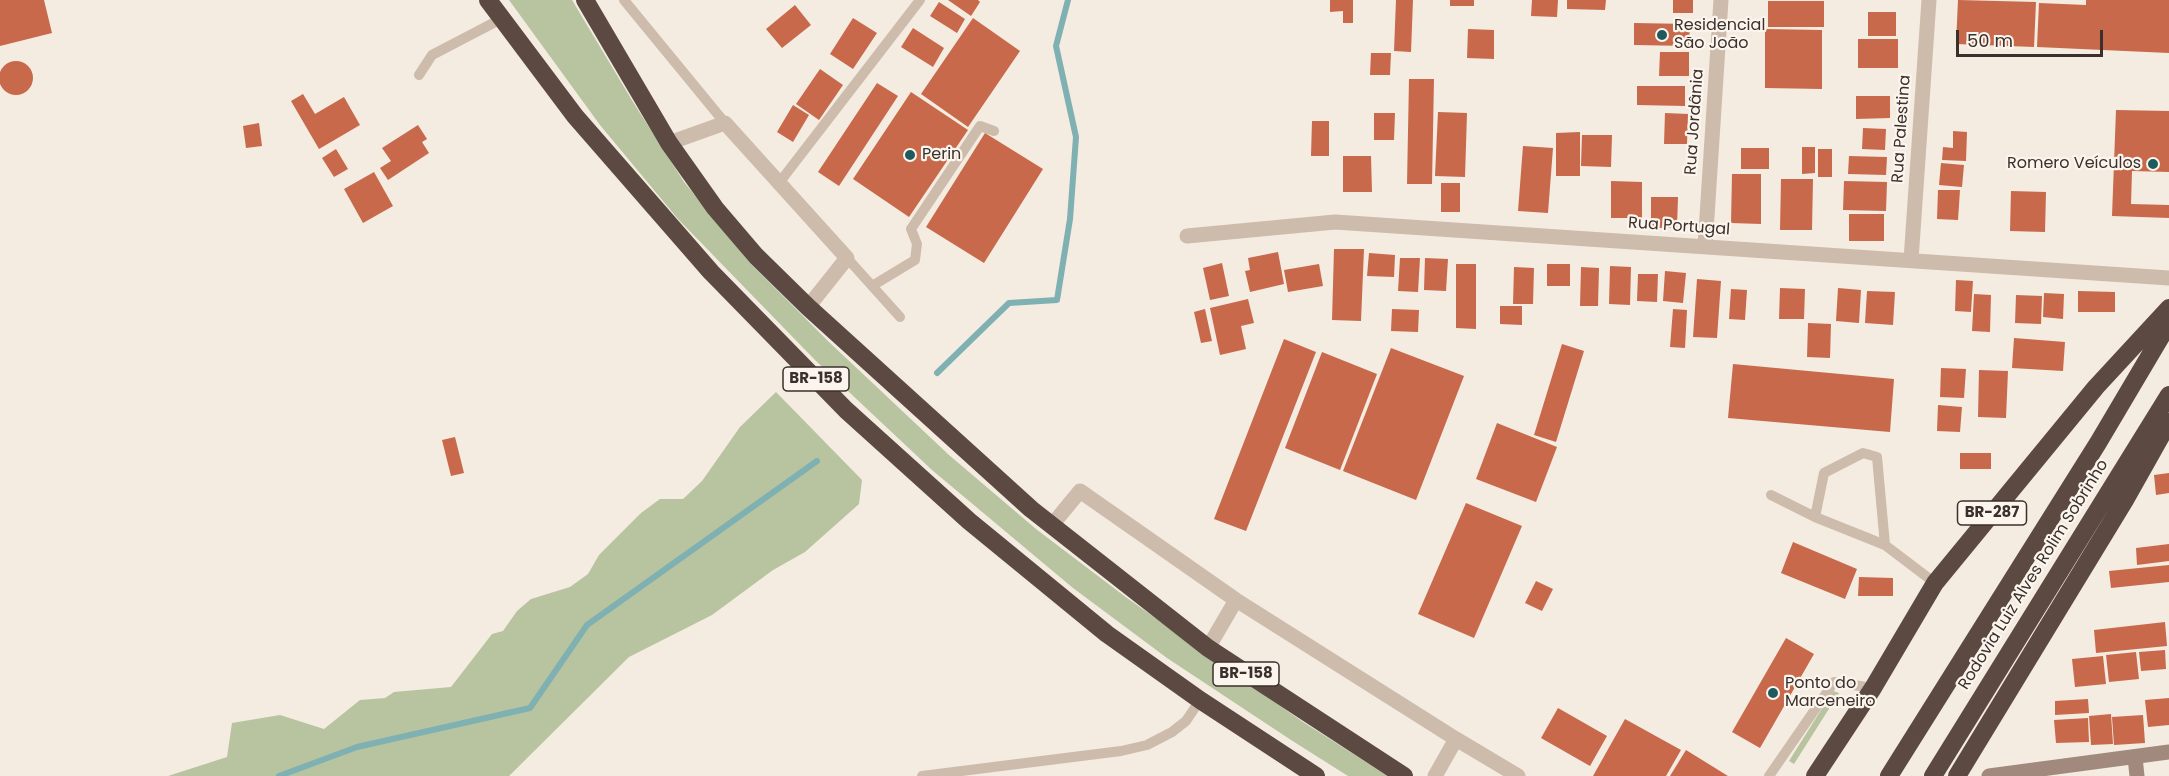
<!DOCTYPE html>
<html>
<head>
<meta charset="utf-8">
<style>
  body { margin:0 }
  #map { position:relative; width:2169px; height:776px; overflow:hidden; background:#f4ebe1; font-family:Poppins,sans-serif }
  canvas { display:block }
  .scale { position:absolute; left:1956px; top:30px; width:147px; height:27px; box-sizing:border-box; border:3px solid #3b302b; border-top:0; padding-left:8px; font-size:18px; line-height:21px; white-space:nowrap; color:#3b302b; -webkit-text-stroke:4px #fbf5ee; paint-order:stroke }
</style>
</head>
<body>
<div id="map">
<canvas width="2169" height="776"></canvas>
<div class="scale">50 m</div>
</div>
<script>
const ctx = document.querySelector('canvas').getContext('2d');
ctx.lineJoin = 'round';
function fill(path, color) {
  ctx.fillStyle = color;
  ctx.fill(path, 'evenodd');
}
function poly(rows) {
  const path = new Path2D();
  for (const r of rows) {
    if (r.length === 3) {
      path.moveTo(r[0] + r[2], r[1]);
      path.arc(r[0], r[1], r[2], 0, 2 * Math.PI);
      continue;
    }
    path.moveTo(r[0], r[1]);
    for (let i = 2; i < r.length; i += 2) path.lineTo(r[i], r[i + 1]);
  }
  return path;
}
function strokePath(path, color, width, dash) {
  ctx.strokeStyle = color;
  ctx.lineWidth = width;
  ctx.lineCap = dash ? 'butt' : 'round';
  ctx.setLineDash(dash || []);
  ctx.stroke(path);
}
function drawText(font, color, halo, rows, align = 'center') {
  ctx.font = font + ' Poppins,sans-serif';
  ctx.lineWidth = 4.5;
  ctx.setLineDash([]);
  ctx.textBaseline = 'middle';
  ctx.strokeStyle = halo;
  ctx.fillStyle = color;
  for (const [text, x, y, turn = 0] of rows) {
    ctx.save();
    ctx.translate(x, y);
    ctx.rotate((+turn || 0) * Math.PI / 180);
    ctx.textAlign = isNaN(turn) ? turn : align;
    if (halo) ctx.strokeText(text, 0, 0);
    ctx.fillText(text, 0, 0);
    ctx.restore();
  }
}
fill(poly([
  [509,0,572,0,633,102,684,182,751,264,829,342,949,455,1036,529,1127,598,1303,722,1388,776,1348,776,1291,740,1167,658,1073,588,932,470,816,361,678,219,600,125],
  [776,392,862,480,859,504,805,552,773,570,712,615,629,657,509,776,168,776,227,757,232,723,280,715,324,729,360,700,385,698,394,692,451,687,492,634,503,631,517,611,531,599,570,587,588,574,599,555,641,513,660,499,683,499,702,481,740,427],
  [1833,691,1839,693,1794,764,1789,761]
]), '#b8c4a0');
strokePath(poly([
  [937,373,1009,303,1057,300,1070,219,1076,137,1056,46,1068,0],
  [279,776,357,747,530,708,587,625,817,461]
]), '#7fb0b2', 6);
fill(poly([
  [0,0,44,0,52,33,0,46],
  [948,0,978,0,980,2,971,16],
  [1330,0,1353,0,1353,23,1343,23,1343,11,1330,12],
  [1396,0,1413,0,1411,52,1394,51],
  [1450,0,1474,0,1474,6,1450,6],
  [1532,0,1558,0,1557,17,1531,16],
  [1567,0,1606,0,1605,10,1567,9],
  [1673,0,1693,0,1693,13,1673,13],
  [1958,0,2036,2,2034,47,1956,44],
  [2086,0,2169,0,2169,53,2037,47,2039,3,2086,5],
  [1768,1,1824,1,1824,27,1768,27],
  [939,2,965,19,957,33,930,16],
  [795,5,811,25,782,48,766,29],
  [1868,12,1896,12,1896,36,1868,36],
  [853,18,877,33,853,69,830,54],
  [973,18,1020,51,968,127,921,94],
  [1634,23,1690,24,1689,46,1634,45],
  [913,28,944,48,933,67,901,47],
  [1468,29,1494,30,1494,59,1467,58],
  [1765,29,1822,30,1822,89,1765,88],
  [1858,39,1898,39,1898,68,1858,68],
  [1660,52,1689,52,1689,76,1659,76],
  [1371,53,1391,53,1390,75,1370,75],
  [16,78,17],
  [820,69,843,85,819,120,796,104],
  [1409,79,1434,79,1432,184,1407,184],
  [877,83,898,96,839,186,818,172],
  [1637,86,1685,86,1685,106,1637,105],
  [911,92,968,130,909,217,853,179],
  [303,94,315,114,344,97,360,125,319,149,291,101],
  [1856,96,1890,96,1890,118,1856,119],
  [793,105,809,115,793,142,777,132],
  [2116,110,2169,111,2169,172,2132,171,2131,204,2169,205,2169,218,2112,216],
  [1438,112,1467,113,1465,177,1435,176],
  [1374,113,1395,113,1394,140,1374,140],
  [1665,113,1688,114,1687,144,1664,144],
  [1312,121,1329,121,1329,156,1311,156],
  [259,123,262,146,246,148,243,126],
  [418,125,427,139,422,142,429,153,388,180,380,168,391,161,382,148],
  [1863,128,1886,129,1885,150,1862,149],
  [1953,131,1967,132,1966,161,1942,160,1943,147,1953,148],
  [1580,132,1580,176,1556,176,1556,133],
  [985,133,1043,169,984,263,926,227],
  [1582,135,1612,135,1611,167,1581,166],
  [1523,146,1553,148,1548,213,1518,211],
  [1802,147,1815,147,1815,173,1802,174],
  [1741,148,1769,148,1769,169,1741,169],
  [336,149,348,169,334,177,322,158],
  [1818,149,1832,149,1832,177,1818,177],
  [1343,156,1371,156,1372,192,1343,192],
  [1849,156,1887,157,1886,175,1848,174],
  [1941,163,1964,165,1962,187,1939,185],
  [374,172,393,206,363,223,344,189],
  [1732,174,1761,174,1761,224,1731,223],
  [1781,179,1813,179,1812,230,1780,230],
  [1611,181,1642,182,1642,218,1611,218],
  [1844,181,1887,182,1886,211,1843,210],
  [1441,183,1460,183,1460,212,1441,212],
  [1938,190,1960,190,1958,220,1937,219],
  [2011,191,2046,192,2045,232,2010,231],
  [1651,197,1678,197,1677,228,1651,228],
  [1849,214,1884,214,1884,241,1849,241],
  [1334,249,1364,249,1361,321,1332,320],
  [1278,252,1284,284,1250,292,1245,271,1250,270,1248,258],
  [1369,253,1395,255,1394,277,1367,276],
  [1400,258,1420,258,1418,292,1398,291],
  [1425,258,1448,259,1446,291,1424,290],
  [1222,263,1229,296,1210,300,1203,268],
  [1319,264,1323,286,1288,292,1284,270],
  [1456,264,1476,264,1476,329,1456,328],
  [1547,264,1570,264,1570,286,1547,286],
  [1610,266,1631,267,1630,305,1609,304],
  [1514,267,1534,268,1533,304,1513,304],
  [1581,267,1599,268,1598,306,1580,306],
  [1665,271,1686,273,1683,303,1663,301],
  [1638,274,1658,274,1657,302,1637,301],
  [1697,279,1721,281,1717,338,1693,337],
  [1956,280,1973,281,1971,312,1955,311],
  [1780,288,1805,289,1804,319,1779,319],
  [1838,288,1861,290,1859,323,1836,321],
  [1731,289,1747,290,1745,320,1729,319],
  [1867,291,1895,292,1893,325,1865,323],
  [2078,291,2115,292,2115,312,2078,312],
  [2044,293,2064,294,2063,319,2043,317],
  [1974,294,1991,295,1990,332,1972,331],
  [2016,295,2042,296,2041,324,2015,323],
  [1248,299,1254,323,1241,326,1246,349,1220,355,1210,308],
  [1500,306,1522,306,1522,325,1500,324],
  [1205,309,1212,341,1201,343,1194,312],
  [1392,309,1419,310,1418,332,1391,331],
  [1673,309,1687,310,1685,348,1670,347],
  [1808,323,1831,324,1830,358,1807,357],
  [2014,338,2065,342,2063,371,2012,368],
  [1284,339,1316,352,1246,531,1214,519],
  [1562,344,1584,351,1556,442,1534,435],
  [1391,348,1464,376,1416,500,1343,471],
  [1322,352,1377,374,1340,470,1285,448],
  [1733,364,1894,379,1890,432,1728,418],
  [1941,368,1966,369,1964,398,1940,397],
  [1979,370,2008,371,2006,418,1978,417],
  [1938,405,1962,407,1960,432,1937,431],
  [1497,423,1557,447,1536,502,1476,479],
  [455,437,464,473,451,476,442,440],
  [1960,453,1991,453,1991,469,1960,469],
  [2169,473,2169,493,2156,495,2154,475],
  [1466,503,1522,526,1474,638,1418,614],
  [1793,542,1857,569,1845,599,1781,573],
  [2169,544,2169,561,2137,565,2136,548],
  [2169,565,2169,582,2111,588,2109,571],
  [1859,577,1893,578,1893,596,1858,596],
  [1536,581,1553,589,1542,611,1525,603],
  [2165,622,2167,646,2096,653,2094,630],
  [1786,638,1814,654,1760,748,1732,732],
  [2165,650,2166,669,2141,671,2139,652],
  [2136,652,2139,679,2109,682,2106,655],
  [2103,656,2106,684,2075,687,2072,659],
  [2169,698,2169,725,2148,727,2145,700],
  [2088,699,2089,713,2055,715,2055,701],
  [1558,708,1607,736,1590,766,1541,738],
  [2111,714,2113,744,2091,745,2089,716],
  [2143,715,2145,743,2114,745,2112,717],
  [2088,718,2089,742,2056,743,2054,720],
  [1625,719,1681,750,1666,776,1593,776],
  [1686,750,1728,776,1670,776]
]), '#c8694b');
strokePath(poly([
  [624,0,725,123],
  [419,75,432,55,501,19],
  [779,183,920,0],
  [847,258,900,317],
  [872,286,915,260,917,244,911,229,980,126,994,131],
  [1771,495,1815,517,1885,545,1935,583],
  [1815,517,1824,473,1863,453,1877,457,1885,545],
  [922,776,1121,751,1147,745,1172,732,1186,721,1200,700],
  [1769,776,1834,682,1873,688]
]), '#cdbbac', 10);
strokePath(poly([
  [669,143,725,123,847,258,808,307],
  [1187,236,1335,222,2169,278],
  [1705,247,1721,0],
  [1911,260,1929,0],
  [1052,525,1080,491,1236,600,1456,739,1518,776],
  [1208,648,1236,600],
  [1435,776,1456,739]
]), '#cdbbac', 15);
strokePath(poly([
  [2135,757,2137,776],
  [1989,776,2169,752]
]), '#a18a7d', 15);
strokePath(poly([
  [488,0,575,116,711,272,846,410,969,521,1107,634,1200,700,1316,776],
  [585,0,669,143,715,208,756,256,808,307,1031,509,1208,648,1404,776],
  [1815,776,1873,688,1935,583,2096,387,2169,308],
  [1889,776,2098,443,2169,323],
  [1933,776,2169,395],
  [1957,776,2125,500,2169,422]
]), '#5c4a42', 18);
for (const [x, y, r, color] of [
  [1662,35,6,"#1f5a5e"],
  [910,155,6,"#1f5a5e"],
  [2153,164,6,"#1f5a5e"],
  [1773,693,6,"#1f5a5e"]
]) {
  const dot = new Path2D();
  dot.arc(x, y, r, 0, 2 * Math.PI);
  ctx.fillStyle = color;
  ctx.fill(dot);
  strokePath(dot, '#fbf5ee', 2);
}
for (const [x, y, w] of [
  [816,379,66],
  [1992,513,69],
  [1246,674,66]
]) {
  const box = new Path2D();
  box.roundRect(x - w / 2, y - 12, w, 24, 4.5);
  ctx.fillStyle = '#fbf5ee';
  ctx.fill(box);
  strokePath(box, '#3b302b', 1.5);
}
drawText('bold 15px', '#3b302b', null, [
  ["BR-158",816,379],
  ["BR-287",1992,513],
  ["BR-158",1246,674]
]);
drawText('16px', '#3b302b', '#fbf5ee', [
  ["Residencial",1674,26],
  ["São João",1674,44],
  ["Perin",922,155],
  ["Romero Veículos",2141,164,"right"],
  ["Ponto do",1785,684],
  ["Marceneiro",1785,702]
], 'left');
drawText('16px', '#3b302b', '#fbf5ee', [
  ["Rua Jordânia",1695,122,-86],
  ["Rua Palestina",1902,129,-86],
  ["Rua Portugal",1679,227,4],
  ["Rodovia Luiz Alves Rolim Sobrinho",2034,575,-58]
]);
</script>
</body>
</html>
